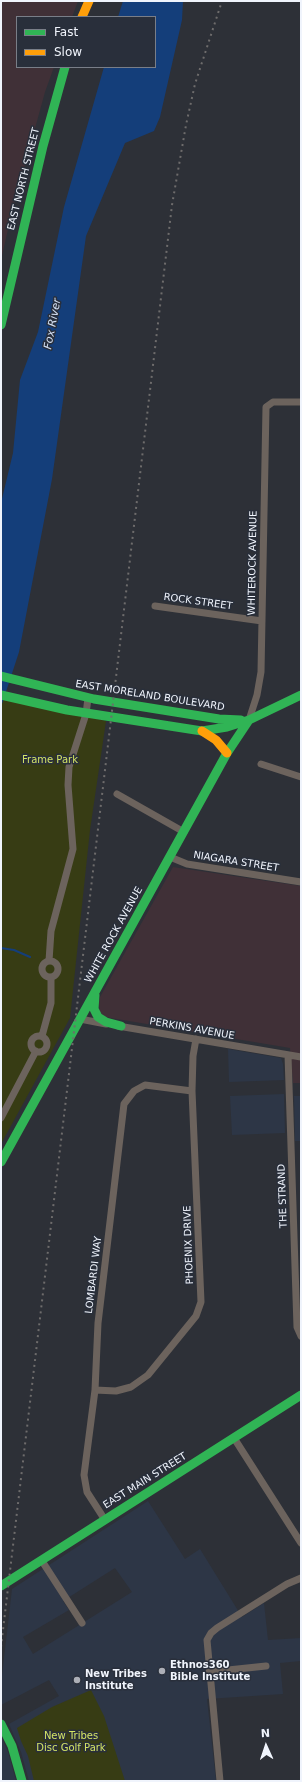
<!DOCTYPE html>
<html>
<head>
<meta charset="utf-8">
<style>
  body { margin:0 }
  #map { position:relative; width:302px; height:1782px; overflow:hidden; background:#2d3037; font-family:"DejaVu Sans",sans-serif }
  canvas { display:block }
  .frame { position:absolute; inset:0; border:2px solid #f0f4fc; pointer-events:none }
  .legend { position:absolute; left:16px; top:16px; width:140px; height:52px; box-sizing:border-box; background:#292f3b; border:1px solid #797e88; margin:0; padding:5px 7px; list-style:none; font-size:12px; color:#f0f4fc }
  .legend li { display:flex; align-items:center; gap:8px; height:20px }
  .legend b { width:20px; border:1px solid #797e88 }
  .north { position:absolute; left:246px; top:1726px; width:40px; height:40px; -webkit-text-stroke:3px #292f3b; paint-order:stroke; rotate:357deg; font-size:11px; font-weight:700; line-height:16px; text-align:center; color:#f0f4fc }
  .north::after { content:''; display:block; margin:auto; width:14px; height:18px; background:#f0f4fc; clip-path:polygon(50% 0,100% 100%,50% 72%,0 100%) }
</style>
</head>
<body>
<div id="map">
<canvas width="302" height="1782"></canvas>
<div class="frame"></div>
<ul class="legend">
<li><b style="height:5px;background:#30b455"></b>Fast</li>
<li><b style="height:5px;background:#ff9f0a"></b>Slow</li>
</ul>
<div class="north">N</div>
</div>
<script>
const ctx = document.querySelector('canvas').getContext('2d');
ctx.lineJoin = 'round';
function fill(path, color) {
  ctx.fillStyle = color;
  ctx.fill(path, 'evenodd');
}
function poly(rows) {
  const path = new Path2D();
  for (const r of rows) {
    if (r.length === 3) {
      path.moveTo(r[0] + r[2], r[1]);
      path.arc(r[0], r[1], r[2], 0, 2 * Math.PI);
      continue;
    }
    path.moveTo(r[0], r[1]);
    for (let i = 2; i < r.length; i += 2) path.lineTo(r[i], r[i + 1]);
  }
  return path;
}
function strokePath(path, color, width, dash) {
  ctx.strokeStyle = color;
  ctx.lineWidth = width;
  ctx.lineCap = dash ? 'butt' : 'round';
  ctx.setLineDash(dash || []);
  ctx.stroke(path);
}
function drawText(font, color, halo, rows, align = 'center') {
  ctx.font = font + ' "DejaVu Sans",sans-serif';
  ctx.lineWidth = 3;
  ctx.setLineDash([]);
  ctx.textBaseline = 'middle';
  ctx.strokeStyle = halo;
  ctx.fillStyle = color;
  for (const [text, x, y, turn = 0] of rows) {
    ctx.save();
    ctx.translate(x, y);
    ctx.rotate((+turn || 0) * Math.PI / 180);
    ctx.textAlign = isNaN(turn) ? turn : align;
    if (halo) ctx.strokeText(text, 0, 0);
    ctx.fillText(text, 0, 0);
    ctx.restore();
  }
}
fill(poly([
  [228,1049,281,1058,283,1064,284,1080,229,1082],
  [284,1094,285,1133,232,1135,230,1096],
  [294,1096,301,1096,301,1141,295,1141],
  [148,1501,185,1559,200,1549,242,1617,264,1603,268,1640,301,1638,301,1661,280,1663,283,1694,207,1699,216,1781,29,1781,21,1752,9,1724,59,1696,49,1680,1,1705,1,1684,12,1589],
  [115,1568,132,1592,33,1654,23,1637,69,1610,63,1601],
  [1,1736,8,1752,16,1781,1,1781]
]), '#2d3646');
fill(poly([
  [1,1,78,1,72,17,17,17,17,67,54,67,45,92,12,212,1,260],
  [173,867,301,886,301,1083,293,1083,290,1048,105,1017,100,1012,99,1003,100,997]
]), '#403037');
fill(poly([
  [1,696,106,721,90,830,70,1018,1,1144],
  [91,1690,104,1716,125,1781,34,1781,28,1756,21,1741,17,1728,52,1707]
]), '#373c14');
fill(poly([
  [123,1,183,1,182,20,160,117,154,131,125,143,86,236,52,479,19,652,1,707,1,503,13,453,20,380,38,332,64,207,104,67,155,67,155,17,118,17]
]), '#143e7a');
strokePath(poly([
  [1,948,14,950,30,957]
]), '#143e7a', 2);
strokePath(poly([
  [155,606,262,621],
  [249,720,257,695,261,672,266,407,273,402,301,402],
  [261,764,301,777],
  [117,794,184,832],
  [170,857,187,864,301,882],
  [49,961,51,931,73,849,68,785,69,767,86,714,88,698],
  [50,969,8],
  [80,1019,106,1024],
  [118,1026,301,1057],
  [42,1036,51,1003,51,977],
  [39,1044,8],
  [288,1055,297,1327,301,1336],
  [1,1118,36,1051],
  [95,1390,116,1391,131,1387,148,1375,196,1316,201,1302,192,1091,193,1056,196,1039],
  [234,1438,301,1543],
  [105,1520,87,1492,84,1475,95,1390,98,1323,124,1104,134,1091,145,1085,192,1091],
  [42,1561,82,1623],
  [209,1672,266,1666],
  [220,1781,207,1640,211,1633,217,1628,287,1584,301,1578]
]), '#6c635d', 7);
strokePath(poly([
  [1,325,43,146,65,67],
  [1,676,94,699,219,719,241,720],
  [1,695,67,710,202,731,227,727,249,720,301,695],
  [95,995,94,1009,98,1017,106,1022,121,1026],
  [1,1162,227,753,249,720],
  [1,1586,301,1395],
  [1,1724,12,1746,22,1781]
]), '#30b455', 9);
strokePath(poly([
  [82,17,89,1],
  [202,731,216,740,227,753]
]), '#ff9f0a', 9);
strokePath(poly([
  [1,1647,172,205,186,125,195,84,222,1]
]), '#6e6c6c', 2, [2, 4]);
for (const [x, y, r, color] of [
  [162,1671,4,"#acafb7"],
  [77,1680,4,"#acafb7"]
]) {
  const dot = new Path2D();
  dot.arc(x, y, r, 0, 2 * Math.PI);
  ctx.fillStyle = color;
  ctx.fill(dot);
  strokePath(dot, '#292f3b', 1.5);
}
drawText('10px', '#f0f4fc', '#292f3b', [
  ["EAST NORTH STREET",24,179,-76],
  ["WHITEROCK AVENUE",253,563,-89],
  ["ROCK STREET",198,602,8],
  ["EAST MORELAND BOULEVARD",150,696,9],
  ["NIAGARA STREET",236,862,9],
  ["WHITE ROCK AVENUE",114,935,-61],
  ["PERKINS AVENUE",192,1029,10],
  ["THE STRAND",283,1196,-92],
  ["PHOENIX DRIVE",189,1245,-92],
  ["LOMBARDI WAY",94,1275,-83],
  ["EAST MAIN STREET",145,1481,-32]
]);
drawText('10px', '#d4e464', '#292f3b', [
  ["Frame Park",50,760],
  ["New Tribes",71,1736],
  ["Disc Golf Park",71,1748]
]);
drawText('bold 10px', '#f0f4fc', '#292f3b', [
  ["Ethnos360",170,1665],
  ["Bible Institute",170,1677],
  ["New Tribes",85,1674],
  ["Institute",85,1686]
], 'left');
drawText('italic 11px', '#d4e1f5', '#292f3b', [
  ["Fox River",53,324,-79]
]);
</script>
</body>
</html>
